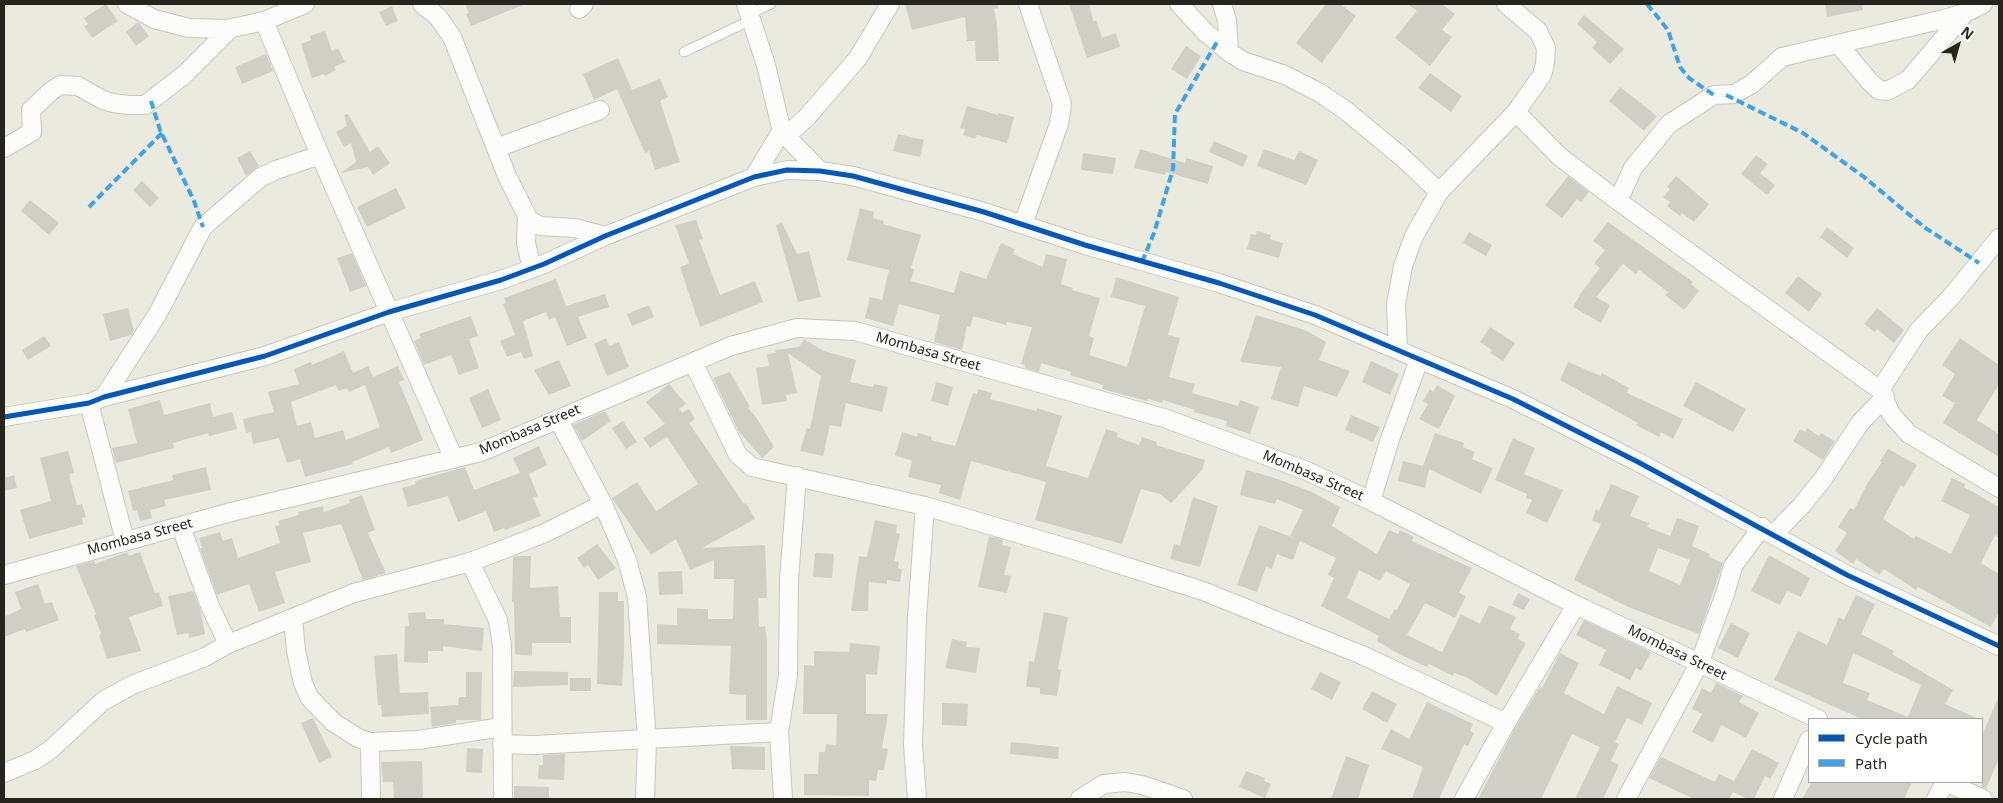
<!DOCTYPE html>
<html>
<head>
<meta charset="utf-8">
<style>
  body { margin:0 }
  #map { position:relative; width:2003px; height:803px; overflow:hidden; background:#eaeade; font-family:"Noto Sans",sans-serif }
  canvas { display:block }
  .frame { position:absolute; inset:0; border:5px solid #25251d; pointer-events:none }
  .legend { position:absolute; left:1808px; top:718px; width:175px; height:65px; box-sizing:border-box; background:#fff; border:1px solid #a8a8a5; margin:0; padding:6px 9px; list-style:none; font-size:15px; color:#25251d }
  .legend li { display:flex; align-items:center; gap:10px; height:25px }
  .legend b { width:25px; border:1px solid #a8a8a5 }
  .north { position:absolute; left:1933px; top:20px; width:50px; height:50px; -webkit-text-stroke:4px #fff; paint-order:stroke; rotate:38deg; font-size:14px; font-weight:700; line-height:20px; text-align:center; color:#25251d }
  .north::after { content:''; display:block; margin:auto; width:18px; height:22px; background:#25251d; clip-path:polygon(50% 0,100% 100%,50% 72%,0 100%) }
</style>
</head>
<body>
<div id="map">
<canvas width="2003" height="803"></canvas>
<div class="frame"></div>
<ul class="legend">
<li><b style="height:6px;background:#0057b8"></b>Cycle path</li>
<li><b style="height:6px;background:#3ea2ea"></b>Path</li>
</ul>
<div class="north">N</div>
</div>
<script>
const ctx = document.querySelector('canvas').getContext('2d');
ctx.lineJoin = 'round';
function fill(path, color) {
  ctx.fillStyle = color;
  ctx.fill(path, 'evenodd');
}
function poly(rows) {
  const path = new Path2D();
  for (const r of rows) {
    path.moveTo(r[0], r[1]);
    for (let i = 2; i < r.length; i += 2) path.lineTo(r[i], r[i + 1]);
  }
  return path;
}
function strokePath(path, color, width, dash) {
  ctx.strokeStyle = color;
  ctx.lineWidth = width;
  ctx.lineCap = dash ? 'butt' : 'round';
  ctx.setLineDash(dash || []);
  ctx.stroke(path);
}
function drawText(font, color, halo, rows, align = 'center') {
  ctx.font = font + ' "Noto Sans",sans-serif';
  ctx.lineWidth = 4;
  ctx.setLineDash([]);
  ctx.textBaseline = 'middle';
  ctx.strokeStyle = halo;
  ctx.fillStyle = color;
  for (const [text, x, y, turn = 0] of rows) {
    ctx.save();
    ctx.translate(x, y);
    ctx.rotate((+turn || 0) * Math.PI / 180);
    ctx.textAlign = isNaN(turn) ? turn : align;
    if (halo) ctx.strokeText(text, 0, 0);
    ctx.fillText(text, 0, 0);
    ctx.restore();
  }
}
fill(poly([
  [106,4,118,21,92,38,84,26,88,24,84,18],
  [465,4,525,4,471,26,466,14,469,13],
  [905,4,998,4,998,8,994,9,997,24,999,61,976,61,975,41,967,41,965,17,912,30],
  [1069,4,1089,4,1093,21,1096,20,1102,38,1116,33,1120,47,1087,58],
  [1326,4,1340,4,1356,16,1322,63,1296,43],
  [1407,4,1442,4,1455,14,1442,30,1452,37,1430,66,1395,38,1417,11],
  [1825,4,1862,4,1863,10,1827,17],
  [392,6,398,21,386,26,379,12],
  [1584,15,1624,49,1610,64,1592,48,1597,42,1577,24],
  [138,22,149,36,136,46,126,32],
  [325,31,332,51,338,48,345,62,334,67,336,70,325,76,324,74,312,78,301,44,311,40,310,36],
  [1186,46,1201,56,1187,79,1171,69],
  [266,54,273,71,242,84,235,67],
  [618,58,632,90,660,79,668,97,660,101,680,162,655,170,649,151,645,153,617,89,594,100,583,74],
  [1430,73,1462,96,1451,112,1418,88],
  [1620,87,1657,116,1644,131,1609,101],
  [967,106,998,115,998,113,1014,117,1007,143,977,135,975,139,963,135,965,129,960,128],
  [348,114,370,152,378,146,390,163,373,175,368,167,341,173,356,162,351,143,344,147,336,132,347,126,344,115],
  [898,134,924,140,920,157,893,151],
  [1214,141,1248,156,1243,167,1209,152],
  [1140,149,1185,163,1186,158,1213,166,1208,184,1166,172,1165,175,1134,168],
  [1264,149,1294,160,1299,151,1318,160,1306,185,1257,166],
  [250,151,259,166,246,176,237,158],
  [1083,153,1116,158,1113,174,1081,170],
  [1756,155,1768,164,1760,173,1775,185,1767,195,1741,174],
  [1568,176,1589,192,1581,202,1577,199,1562,218,1545,205],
  [1676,176,1709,204,1694,222,1682,213,1680,216,1667,206,1670,202,1663,197,1670,189,1667,187],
  [142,181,159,198,150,207,133,190],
  [396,188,406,208,367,227,357,207],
  [30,200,59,223,49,235,21,211],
  [860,208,874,212,873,218,884,221,883,224,921,235,911,268,914,269,911,281,954,293,960,271,986,279,1001,243,1015,249,1013,254,1043,267,1046,254,1067,259,1061,284,1073,288,1072,290,1100,298,1089,336,1094,338,1089,355,1127,367,1145,306,1111,297,1116,277,1179,297,1168,335,1180,338,1169,377,1195,384,1192,393,1238,406,1240,400,1259,407,1250,434,1226,426,1227,421,1194,412,1195,410,1163,400,1162,403,1148,399,1147,401,1102,389,1103,385,1070,375,1071,372,1041,363,1039,372,1025,368,1025,365,1021,364,1032,327,1007,322,1006,325,973,316,970,327,967,326,962,350,934,342,940,315,899,304,893,326,865,318,870,297,882,300,889,270,847,260],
  [696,220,703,239,699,240,720,295,755,281,763,302,700,327,680,267,689,263,675,225],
  [1608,222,1693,282,1691,284,1699,291,1684,310,1665,295,1668,292,1639,270,1636,274,1623,264,1596,297,1610,305,1601,323,1573,307,1581,293,1600,268,1594,263,1605,250,1593,241],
  [782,223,797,254,809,251,821,297,798,302,776,225],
  [1827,227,1854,248,1847,258,1820,237],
  [1257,231,1271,235,1270,239,1283,243,1279,258,1247,249,1251,234,1256,235],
  [1469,232,1492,245,1486,256,1463,243],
  [352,253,366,286,350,292,337,258],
  [1798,276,1822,294,1809,312,1785,293],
  [556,279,566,306,605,294,609,307,578,317,587,338,567,346,555,317,549,320,546,312,523,321,533,356,524,359,521,352,507,357,500,341,515,335,503,304,506,303,504,298],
  [649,305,654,317,632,326,627,314],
  [128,308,134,331,131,335,110,341,103,314],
  [1877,308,1904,330,1894,343,1877,329,1875,332,1864,324],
  [1256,315,1305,330,1326,342,1319,360,1350,371,1337,397,1304,386,1298,407,1271,399,1281,367,1240,362],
  [471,316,478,336,469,339,479,368,459,375,451,355,424,365,414,341,421,338,419,334],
  [1490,327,1515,343,1503,361,1490,353,1492,350,1480,342],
  [44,336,51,346,28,360,22,350],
  [606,338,609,346,619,342,629,367,607,376,594,344],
  [1960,338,1999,365,1999,384,1977,420,1999,434,1999,457,1943,423,1955,403,1942,396,1955,374,1942,365],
  [804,339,824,351,856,360,850,382,873,387,874,384,888,387,882,412,846,403,841,427,830,425,823,456,800,451,807,428,810,429,821,376,788,353,797,393,786,395,787,401,762,405,756,368,769,366,767,354,776,353,775,350,799,347],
  [344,351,353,373,368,366,373,377,398,366,404,380,399,382,423,440,391,453,389,447,352,462,353,464,305,477,300,459,287,463,279,438,253,444,251,432,246,433,243,419,274,412,268,392,299,384,294,369,311,362,312,365],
  [336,385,339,391,347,388,349,392,365,385,380,427,346,440,343,430,315,438,311,422,297,426,291,402],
  [559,360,571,386,549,395,534,370],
  [1371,361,1399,374,1390,395,1362,382],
  [1568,362,1601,376,1602,373,1629,388,1627,393,1683,419,1673,439,1661,432,1659,437,1636,425,1638,423,1560,380],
  [730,372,750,407,748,408,756,417,774,447,762,458,739,432,713,378],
  [936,382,953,387,948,406,931,401],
  [1696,382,1746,409,1733,432,1683,406],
  [669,384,686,404,679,409,682,413,689,409,695,419,689,423,744,504,746,503,755,519,702,548,765,545,767,598,758,598,759,627,765,626,767,641,767,720,746,720,746,695,729,694,731,646,657,644,657,624,677,625,677,608,708,609,708,619,733,619,734,579,714,579,714,560,690,570,676,539,651,555,612,498,637,482,656,511,698,484,667,437,650,448,643,438,665,424,646,402],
  [1437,385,1455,396,1439,429,1419,419,1428,404,1423,401,1430,389,1433,392],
  [488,389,501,420,482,428,469,398],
  [978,389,992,393,990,399,1036,411,1037,408,1062,416,1046,466,1088,478,1106,429,1118,433,1117,437,1139,445,1142,437,1157,442,1156,445,1205,460,1202,470,1171,503,1160,494,1141,489,1122,544,1035,520,1046,482,971,461,960,500,939,493,941,485,908,477,912,461,895,455,902,432,917,437,918,433,932,437,931,440,955,446,973,393,977,394],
  [160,400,164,415,210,403,213,417,232,412,237,429,209,436,208,433,173,443,174,448,116,463,112,448,137,443,128,409],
  [605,411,611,421,582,441,573,425],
  [1351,415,1380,427,1373,442,1345,430],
  [623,421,637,442,626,449,612,428],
  [1807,428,1819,436,1821,433,1835,441,1823,460,1793,441,1800,429,1805,432],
  [1435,433,1464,443,1463,447,1475,452,1472,459,1493,468,1481,494,1429,469,1425,488,1398,481,1403,461,1423,466],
  [1513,438,1535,448,1524,474,1563,490,1547,523,1526,513,1532,500,1526,498,1527,494,1495,480],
  [539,446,547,465,529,474,538,496,533,498,541,516,505,530,504,528,494,532,486,511,458,522,448,496,408,507,402,488,416,484,415,481,465,467,474,490,520,473,513,458],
  [1888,449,1917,465,1904,487,1901,485,1883,519,1914,539,1916,536,1951,554,1970,515,1941,501,1952,478,1965,484,1964,487,1999,507,1999,538,1995,535,1981,563,1999,574,1999,612,1991,627,1918,587,1916,590,1884,569,1880,575,1856,559,1853,564,1835,551,1847,533,1838,527,1850,508,1854,510,1867,484,1882,462,1880,461],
  [68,451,74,473,69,474,77,505,82,504,86,517,82,518,83,524,29,539,20,510,51,501,40,458],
  [206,467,211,490,164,500,166,506,150,510,152,518,140,521,137,510,133,511,128,491,173,480,172,475],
  [1246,470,1272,477,1312,492,1340,507,1332,526,1377,554,1389,530,1398,534,1400,530,1414,537,1412,541,1472,568,1459,593,1466,596,1455,618,1425,603,1407,635,1442,652,1461,614,1480,624,1489,605,1516,617,1510,629,1520,634,1518,639,1526,643,1497,696,1466,677,1454,673,1453,676,1429,664,1427,667,1399,654,1377,641,1379,636,1321,606,1334,578,1328,575,1336,558,1300,541,1293,560,1277,554,1272,569,1266,567,1257,592,1237,585,1259,525,1297,539,1290,536,1303,510,1277,499,1275,504,1240,495],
  [1359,570,1380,581,1386,571,1410,584,1397,610,1395,609,1389,619,1347,598],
  [14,475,17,488,4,491,4,478],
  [1611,484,1639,496,1630,516,1649,523,1647,527,1670,536,1677,518,1699,526,1692,546,1710,554,1709,557,1723,563,1699,634,1628,607,1574,580,1601,524,1592,521,1596,509,1599,511],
  [1658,548,1690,560,1680,585,1649,571],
  [362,495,375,530,368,533,386,573,363,580,341,524,303,533,311,562,275,572,285,603,259,612,249,584,217,595,200,548,202,548,199,538,220,532,223,541,232,538,238,558,280,543,275,526,280,525,278,521,299,515,298,512,323,506,324,512,350,503,349,500],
  [1193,497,1218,506,1200,567,1170,559,1174,544,1180,545],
  [875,520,897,525,896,533,900,534,894,561,899,562,898,568,902,569,900,582,887,580,887,584,869,582,868,611,851,611,859,556,867,557],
  [989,536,1003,540,1002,545,1011,547,1004,575,1011,576,1007,593,978,587],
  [597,544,616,568,598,580,588,565,584,568,577,558],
  [127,552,129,556,140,552,155,593,159,592,163,606,129,617,141,651,107,659,99,635,101,634,94,615,96,614,76,566,94,561,95,564],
  [815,553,834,554,832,578,813,577],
  [1769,555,1810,578,1801,597,1787,591,1780,605,1751,591],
  [517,556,531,556,530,588,558,586,560,617,571,617,571,643,532,643,532,656,515,654,514,602,512,602,512,593,513,557],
  [682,571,683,594,659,595,658,572],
  [38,584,45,604,52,602,59,620,26,632,25,629,4,637,4,617,21,609,15,592],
  [193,591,200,609,205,634,189,638,188,633,177,635,168,596],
  [599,592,618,592,618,601,624,601,624,657,622,686,597,684],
  [1518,593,1530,599,1524,610,1512,605],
  [1856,595,1875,604,1861,634,1894,651,1892,654,1953,690,1945,704,1979,719,1862,719,1774,680,1798,631,1827,645,1839,617,1844,620],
  [1853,653,1921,685,1908,717,1867,700,1870,693,1843,683],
  [425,612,426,619,444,619,444,624,484,628,482,651,443,646,443,651,428,651,428,663,404,662,405,626,409,626,408,613],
  [1044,612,1068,617,1058,669,1061,670,1057,696,1040,694,1040,688,1026,687,1029,661,1034,662],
  [1584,620,1651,652,1641,671,1636,668,1630,680,1599,665,1606,650,1576,635],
  [1731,623,1750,633,1738,658,1718,648],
  [952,639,967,642,966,647,980,648,976,673,945,668],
  [850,643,880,646,877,675,866,674,866,714,888,714,882,748,888,749,884,770,878,770,876,781,869,780,869,796,804,795,804,774,818,774,819,752,825,752,826,744,836,745,837,714,803,714,804,665,814,666,814,651,849,652],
  [1560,653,1579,663,1564,693,1604,714,1617,686,1652,703,1642,725,1627,718,1615,742,1619,744,1611,761,1619,765,1603,799,1575,799,1600,747,1572,734,1541,799,1478,799,1515,728,1540,687,1542,688],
  [397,654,400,693,428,692,429,714,382,717,381,705,378,705,374,656],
  [514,671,568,672,568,685,513,687],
  [466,672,482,672,481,720,456,720,456,723,432,727,430,707,458,705,459,697,466,697],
  [1320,672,1341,682,1332,700,1311,689],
  [570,678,591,678,591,691,570,691],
  [1716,683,1743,696,1739,702,1759,713,1746,738,1721,725,1713,743,1692,732,1702,714,1692,709,1702,688,1711,693],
  [1372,691,1397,704,1387,723,1362,709],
  [1999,696,1999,758,1986,789,1982,787,1982,735],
  [1427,702,1473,724,1470,731,1474,733,1468,746,1464,744,1439,799,1412,799,1423,767,1381,749,1391,729,1409,739],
  [942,703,968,704,967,726,942,725],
  [313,718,332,757,319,763,301,723],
  [1011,742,1059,747,1058,759,1010,754],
  [730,746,765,747,765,770,732,769],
  [467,748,483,749,482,773,466,772],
  [1752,749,1779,763,1770,779,1765,776,1754,799,1748,799,1733,792,1729,799,1694,799,1649,778,1661,757,1715,782,1719,774,1734,781],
  [565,754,564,780,538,779,539,765,543,765,543,755],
  [1346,756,1369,765,1358,799,1331,799],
  [422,761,423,799,394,799,393,782,383,782,381,762],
  [1246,771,1265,778,1264,781,1271,784,1265,798,1239,787],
  [1812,782,1912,782,1904,799,1802,799],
  [514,786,549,787,549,799,514,799]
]), '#cfcfc6');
const lane = poly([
  [749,14,771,4],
  [684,52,751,20]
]);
const street = poly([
  [127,4,154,19,189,28,228,29,264,21,305,4],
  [422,4,438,17,452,37,507,176,529,220,540,226,575,228,605,236],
  [746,4,766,65,782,132,820,171],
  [1179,4,1205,32,1229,52,1243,61,1285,75,1320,93,1345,110,1402,157,1439,192],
  [1222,4,1227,21,1229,52],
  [579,9,584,4],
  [264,21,320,155,454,459],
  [1839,45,1870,82,1879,90,1887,91,1908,80,1965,13],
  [1516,112,1559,156,1618,201,1880,390,1891,414,1909,434,1999,488],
  [4,148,32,132,31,110,50,92,60,85,78,86,103,100,113,103,128,105,145,105,184,75,230,29],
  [496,148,600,110],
  [754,177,779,135,795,128,807,117,858,58,890,4],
  [1618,201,1633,168,1669,124,1714,95,1734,94,1752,84,1782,57,1944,19,1965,13,1983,4],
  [527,216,526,243,532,269],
  [1023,224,1059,124,1062,104,1028,4],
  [1398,349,1396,304,1403,266,1414,236,1439,192,1516,112,1542,75,1545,64,1546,48,1538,31,1506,4],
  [693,362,738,455,752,467,925,506,1074,550,1203,591,1362,655,1506,723],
  [1880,390,1919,330,1951,297,1999,238],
  [104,397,157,315,203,227,261,177,276,170,320,155],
  [89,403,125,541],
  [4,417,89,403,104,397,265,356,389,312,501,280,544,264,605,236,754,177,787,170,820,171,853,176,984,212,1085,245,1219,283,1315,315,1513,399,1638,462,1847,575,1999,646],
  [558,419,603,504,627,560,637,597,647,741,645,799],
  [1371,501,1390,439,1419,360],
  [181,527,210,606,228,644],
  [1774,534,1802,505,1823,479,1860,423,1885,397],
  [470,562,498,620,502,646,503,799],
  [4,575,235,511,481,452,731,346,797,328,855,331,1167,419,1307,471,1371,501,1576,605,1818,719],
  [293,618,296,651,303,683,309,697,333,722,358,738,370,742,418,740,502,727],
  [370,742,371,799],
  [502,744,534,745,779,732],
  [4,773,35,760,50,750,103,701,132,685,205,657,228,644,354,593,470,562,502,550,545,533,603,504],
  [783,799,779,732,788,675,789,579,797,476],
  [917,799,913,745,917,617,925,506],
  [1080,799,1104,784,1125,782,1142,785,1183,799],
  [1464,799,1506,723,1576,605],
  [1626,799,1699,664,1725,594,1733,566,1762,527],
  [1783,799,1809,740],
  [1936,799,1945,782,1983,799]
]);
strokePath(lane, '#c7c7be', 11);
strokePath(street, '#c7c7be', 20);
strokePath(lane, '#fcfcfa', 9);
strokePath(street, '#fcfcfa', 18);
strokePath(poly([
  [1647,4,1668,30,1680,67,1689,78,1714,95],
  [1726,95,1803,133,1864,177,1924,227,1979,263],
  [151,101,160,130,194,201,203,227],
  [89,207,162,133],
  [1142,262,1154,233,1173,169,1175,114,1217,42]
]), '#3ea2ea', 4, [8, 4]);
strokePath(poly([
  [4,417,89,403,104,397,265,356,389,312,501,280,544,264,605,236,754,177,787,170,820,171,853,176,984,212,1085,245,1219,283,1315,315,1513,399,1638,462,1847,575,1999,646]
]), '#0057b8', 5);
drawText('14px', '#25251d', '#fff', [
  ["Mombasa Street",928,352,16],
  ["Mombasa Street",530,430,-23],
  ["Mombasa Street",1313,476,23],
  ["Mombasa Street",140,537,-15],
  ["Mombasa Street",1677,653,26]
]);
</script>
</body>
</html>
